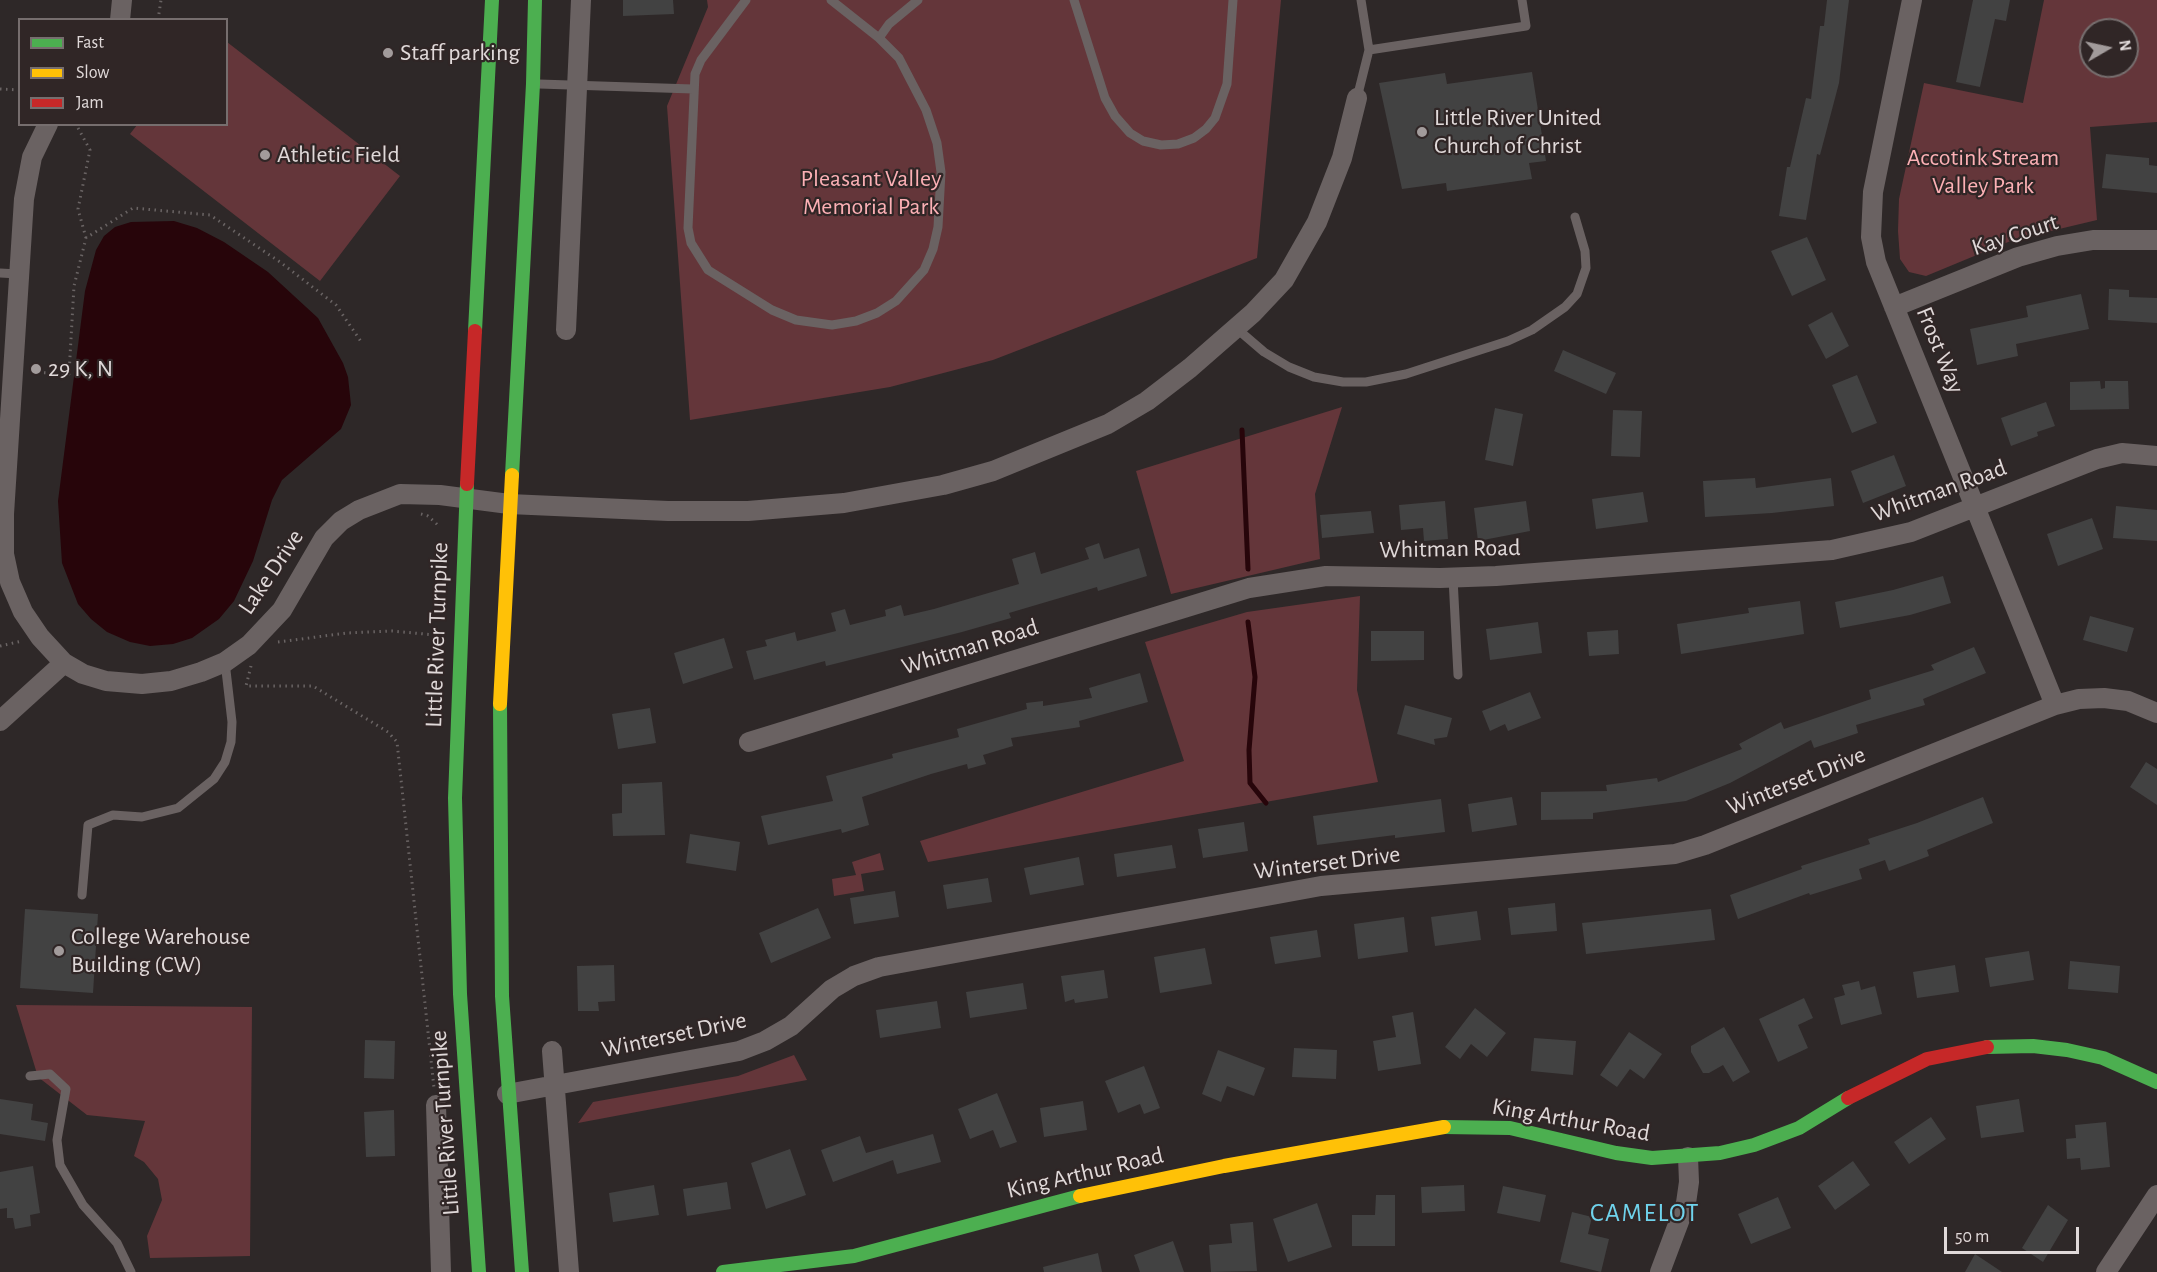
<!DOCTYPE html>
<html>
<head>
<meta charset="utf-8">
<style>
  body { margin:0 }
  #map { position:relative; width:2157px; height:1272px; overflow:hidden; background:#2e2828; font-family:"Alegreya Sans",sans-serif }
  canvas { display:block }
  .legend { position:absolute; left:18px; top:18px; width:210px; height:108px; box-sizing:border-box; background:#302626; border:2px solid #766e6e; margin:0; padding:8px 10px; list-style:none; font-size:18px; color:#e0d9d9 }
  .legend li { display:flex; align-items:center; gap:12px; height:30px }
  .legend b { width:30px; border:2px solid #766e6e }
  .north { position:absolute; left:2079px; top:18px; width:60px; height:60px; box-sizing:border-box; background:#302626; border:2px solid #766e6e; border-radius:50%; rotate:81deg; font-size:16px; font-weight:700; line-height:24px; text-align:center; color:#e0d9d9 }
  .north::after { content:''; display:block; margin:auto; width:21px; height:27px; background:#a29b9b; clip-path:polygon(50% 0,100% 100%,50% 72%,0 100%) }
  .scale { position:absolute; left:1944px; top:1227px; width:135px; height:27px; box-sizing:border-box; border:3px solid #e0d9d9; border-top:0; padding-left:8px; font-size:18px; line-height:21px; white-space:nowrap; color:#e0d9d9; -webkit-text-stroke:4px #302626; paint-order:stroke }
</style>
</head>
<body>
<div id="map">
<canvas width="2157" height="1272"></canvas>
<ul class="legend">
<li><b style="height:8px;background:#4caf50"></b>Fast</li>
<li><b style="height:8px;background:#ffc107"></b>Slow</li>
<li><b style="height:8px;background:#c62828"></b>Jam</li>
</ul>
<div class="north">N</div>
<div class="scale">50 m</div>
</div>
<script>
const ctx = document.querySelector('canvas').getContext('2d');
ctx.lineJoin = 'round';
function fill(path, color) {
  ctx.fillStyle = color;
  ctx.fill(path, 'evenodd');
}
function poly(rows) {
  const path = new Path2D();
  for (const r of rows) {
    path.moveTo(r[0], r[1]);
    for (let i = 2; i < r.length; i += 2) path.lineTo(r[i], r[i + 1]);
  }
  return path;
}
function strokePath(path, color, width, dash) {
  ctx.strokeStyle = color;
  ctx.lineWidth = width;
  ctx.lineCap = dash ? 'butt' : 'round';
  ctx.setLineDash(dash || []);
  ctx.stroke(path);
}
function drawText(font, color, halo, rows, align = 'center') {
  ctx.font = font + ' "Alegreya Sans",sans-serif';
  ctx.lineWidth = 4.5;
  ctx.setLineDash([]);
  ctx.textBaseline = 'middle';
  ctx.strokeStyle = halo;
  ctx.fillStyle = color;
  for (const [text, x, y, turn = 0] of rows) {
    ctx.save();
    ctx.translate(x, y);
    ctx.rotate((+turn || 0) * Math.PI / 180);
    ctx.textAlign = isNaN(turn) ? turn : align;
    if (halo) ctx.strokeText(text, 0, 0);
    ctx.fillText(text, 0, 0);
    ctx.restore();
  }
}
fill(poly([
  [707,0,1281,0,1257,258,993,360,890,387,690,420,667,106,708,7],
  [2044,0,2157,0,2157,122,2090,127,2097,220,2013,240,1926,276,1909,272,1900,259,1898,231,1899,199,1924,83,2023,103],
  [2091,30,2127,30,2127,66,2091,66],
  [227,42,400,176,320,281,130,134,137,125,226,124],
  [1342,407,1315,494,1320,559,1171,594,1136,471],
  [1360,596,1357,690,1378,782,928,862,920,841,1184,761,1145,642,1247,612],
  [880,853,884,870,861,874,864,891,834,896,832,879,856,875,852,862],
  [16,1005,252,1007,250,1256,150,1258,147,1236,162,1200,158,1179,144,1162,134,1156,145,1121,87,1115,38,1077],
  [794,1055,807,1080,578,1123,593,1102,738,1076]
]), '#64363a');
fill(poly([
  [174,221,197,228,224,242,268,272,318,318,343,363,348,377,351,405,341,429,282,480,272,500,253,561,234,601,219,619,192,638,173,644,150,646,130,642,107,632,91,619,78,604,62,563,58,501,85,291,96,250,104,236,115,227,131,222]
]), '#27050a');
strokePath(poly([
  [1242,430,1248,569],
  [1248,622,1255,677,1249,750,1250,783,1266,803]
]), '#27050a', 5);
fill(poly([
  [623,0,673,0,674,14,623,16],
  [1827,0,1849,0,1839,83,1820,155,1817,154,1806,220,1779,216,1787,167,1790,167,1806,98,1811,99,1820,26,1824,26],
  [1973,0,2010,0,2006,21,1995,19,1980,87,1956,82],
  [1532,72,1546,161,1529,163,1532,179,1447,191,1446,183,1402,189,1379,83,1445,73,1447,84],
  [2106,154,2149,158,2149,165,2157,166,2157,193,2102,188],
  [1807,237,1826,280,1792,296,1771,251],
  [2109,289,2129,290,2129,297,2157,298,2157,323,2108,320],
  [2081,294,2089,329,2016,344,2018,356,1977,365,1970,329,2028,317,2026,306],
  [1832,312,1849,346,1826,359,1808,325],
  [1563,350,1616,373,1606,394,1554,371],
  [1857,375,1877,423,1852,433,1832,385],
  [2100,381,2101,389,2105,388,2105,381,2128,381,2129,409,2070,410,2070,382],
  [2046,402,2055,426,2037,432,2038,436,2011,446,2001,418],
  [1495,408,1523,414,1513,466,1485,460],
  [1613,410,1642,411,1640,457,1611,456],
  [1894,455,1906,486,1863,503,1851,471],
  [1755,478,1756,488,1831,478,1834,506,1772,513,1705,517,1703,481],
  [1643,492,1648,522,1596,529,1592,499],
  [1445,501,1448,539,1424,541,1423,528,1401,530,1399,505],
  [1526,501,1530,531,1478,541,1474,508],
  [2116,506,2157,510,2157,541,2113,538],
  [1371,511,1374,533,1322,538,1320,515],
  [2092,518,2103,549,2058,566,2047,534],
  [1099,543,1104,559,1139,548,1147,576,1098,591,1097,587,1009,613,1011,618,962,632,826,666,825,661,754,680,746,651,767,646,765,640,795,632,797,641,836,631,831,613,845,609,850,625,886,616,885,610,901,605,904,616,934,609,1019,584,1012,559,1035,552,1041,574,1089,559,1085,548],
  [1943,576,1951,603,1910,615,1840,628,1835,602,1893,590],
  [1800,601,1804,634,1681,654,1677,624,1749,613,1748,608],
  [2090,616,2134,628,2127,652,2083,640],
  [1538,622,1542,653,1490,660,1486,629],
  [1618,630,1619,654,1589,656,1587,632],
  [1371,631,1424,631,1424,660,1371,661],
  [724,638,733,668,683,684,674,653],
  [1974,647,1986,673,1923,699,1925,705,1856,725,1858,733,1814,748,1811,740,1730,783,1686,801,1593,813,1593,819,1541,820,1541,792,1607,791,1606,785,1657,778,1658,782,1742,749,1739,744,1781,722,1784,729,1871,699,1869,690,1934,670,1931,665],
  [1140,673,1148,702,1079,721,1080,727,1011,738,1013,746,983,755,986,764,968,769,967,764,931,774,862,797,869,825,842,833,841,829,768,845,761,816,833,801,826,776,893,758,892,754,959,737,957,729,1027,709,1026,703,1043,701,1043,706,1092,698,1089,688],
  [1530,692,1541,718,1508,731,1505,724,1490,731,1482,711],
  [1405,705,1452,718,1447,737,1434,739,1435,745,1397,734],
  [650,708,656,743,618,749,612,714],
  [2146,762,2157,769,2157,805,2130,787],
  [662,782,665,835,613,836,612,814,622,813,622,784],
  [1512,797,1517,825,1472,832,1468,804],
  [1983,797,1993,823,1927,850,1929,856,1889,871,1885,860,1859,869,1862,879,1810,895,1809,893,1738,919,1730,895,1802,869,1801,866,1870,844,1868,839,1917,823],
  [1441,799,1445,832,1395,838,1395,835,1317,845,1313,816],
  [1244,822,1248,851,1203,858,1198,829],
  [690,834,740,842,736,871,686,863],
  [1172,845,1176,868,1117,877,1114,854],
  [1079,857,1084,885,1030,895,1024,868],
  [988,878,992,902,947,909,943,885],
  [895,891,899,917,854,924,850,898],
  [1555,903,1557,931,1511,935,1508,908],
  [818,908,831,938,771,963,759,933],
  [25,909,98,914,93,993,20,988],
  [1711,909,1715,940,1586,954,1582,923],
  [1477,911,1481,940,1435,946,1431,917],
  [1404,917,1408,952,1358,959,1354,924],
  [1317,930,1321,957,1275,964,1270,937],
  [1205,948,1212,984,1160,993,1154,957],
  [2029,951,2034,980,1990,987,1985,958],
  [2070,961,2120,966,2118,993,2068,989],
  [614,965,615,1001,598,1002,599,1011,578,1011,577,966],
  [1955,965,1959,992,1917,998,1913,972],
  [1104,970,1108,998,1075,1003,1074,999,1065,1002,1061,976],
  [1859,981,1861,990,1875,986,1882,1014,1841,1025,1834,998,1845,995,1842,985],
  [1023,983,1027,1009,970,1018,966,992],
  [1804,998,1813,1018,1798,1025,1808,1048,1778,1062,1759,1019],
  [937,1001,941,1028,880,1038,876,1010],
  [1475,1008,1506,1033,1487,1057,1471,1044,1460,1059,1445,1047],
  [1413,1012,1421,1064,1378,1071,1373,1041,1396,1037,1392,1016],
  [1724,1027,1750,1072,1733,1082,1723,1065,1709,1073,1703,1073,1691,1052,1691,1046],
  [1629,1032,1662,1054,1644,1079,1630,1069,1617,1087,1600,1075],
  [1534,1038,1576,1041,1573,1075,1531,1071],
  [365,1040,395,1041,394,1079,364,1078],
  [1294,1048,1337,1050,1336,1079,1292,1077],
  [1218,1050,1265,1068,1254,1096,1227,1086,1221,1102,1202,1094],
  [1144,1066,1160,1108,1144,1114,1140,1104,1118,1113,1105,1081],
  [997,1093,1017,1142,1000,1148,993,1130,970,1139,958,1109],
  [0,1099,33,1104,31,1120,48,1123,45,1141,0,1134],
  [2019,1099,2024,1132,1981,1138,1976,1106],
  [1083,1101,1087,1130,1044,1137,1040,1108],
  [394,1110,395,1156,366,1157,364,1112],
  [1931,1117,1946,1139,1909,1164,1894,1142],
  [2106,1122,2110,1167,2081,1170,2080,1158,2067,1159,2066,1139,2076,1138,2075,1125],
  [933,1134,941,1162,897,1174,893,1160,833,1182,821,1150,860,1136,866,1153],
  [790,1149,806,1195,766,1209,751,1163],
  [1853,1161,1870,1185,1835,1210,1818,1186],
  [33,1166,40,1213,30,1215,31,1226,15,1229,13,1218,7,1218,7,1208,0,1209,0,1172],
  [727,1182,731,1209,687,1216,683,1189],
  [654,1185,659,1215,613,1222,609,1193],
  [1464,1185,1465,1211,1422,1213,1421,1187],
  [1503,1186,1546,1195,1540,1222,1497,1213],
  [1376,1195,1395,1195,1395,1246,1352,1246,1352,1215,1375,1215],
  [1778,1197,1791,1228,1751,1244,1738,1214],
  [1317,1203,1332,1247,1288,1262,1273,1219],
  [2048,1205,2068,1220,2043,1262,2022,1248],
  [1572,1212,1592,1217,1588,1234,1609,1239,1601,1272,1560,1262],
  [1253,1222,1257,1271,1211,1272,1209,1245,1232,1243,1230,1224],
  [1173,1241,1184,1272,1140,1272,1134,1255],
  [1098,1253,1102,1272,1044,1272,1043,1267],
  [1975,1254,2002,1272,1965,1272]
]), '#424242');
strokePath(poly([
  [158,20,161,0],
  [0,89,20,90],
  [78,128,90,150,78,209,86,238],
  [32,372,69,374,74,286,86,238,133,208,210,215,280,262,336,305,362,343],
  [421,514,428,516,440,527],
  [278,642,347,633,392,631,435,635],
  [0,646,22,641],
  [251,666,246,686,313,686,388,732,397,742,434,1088]
]), '#6a6464', 3, [1.5, 4.5]);
strokePath(poly([
  [746,0,701,60,695,74,688,228,691,243,708,270,772,310,796,320,832,325,856,321,877,313,896,301,924,270,933,249,938,227,941,172,937,143,926,110,899,58,879,38,831,0],
  [1074,0,1105,98,1115,116,1130,133,1143,141,1161,145,1178,144,1194,138,1206,129,1215,118,1227,84,1233,0],
  [879,38,889,24,918,0],
  [1369,50,1526,26,1522,0],
  [539,84,693,89],
  [1357,98,1369,50,1361,0],
  [0,273,18,274],
  [1236,328,1264,352,1289,367,1314,377,1343,382,1366,382,1406,374,1508,341,1532,330,1565,307,1577,294,1586,268,1585,251,1575,217],
  [1453,578,1458,675],
  [82,895,88,825,113,815,142,817,178,808,214,779,225,762,231,742,232,722,225,662],
  [30,1076,50,1074,66,1089,57,1140,60,1165,83,1205,117,1243,131,1272]
]), '#6a6262', 9);
strokePath(poly([
  [1912,0,1873,192,1871,237,1876,262,2055,705],
  [120,20,122,0],
  [48,124,32,157,24,199,4,514,4,554,10,582,23,612,40,637,64,663,83,674,106,681,142,684,171,681,201,672,225,662,249,645,282,610,324,538,341,521,359,510,400,494,440,495,509,504,668,511,748,511,844,503,943,485,993,471,1108,424,1147,401,1190,368,1253,313,1284,280,1317,222,1342,158,1357,98],
  [1894,307,2018,257,2057,246,2093,240,2157,240],
  [566,330,581,0],
  [0,721,64,663],
  [749,742,1249,588,1326,576,1440,578,1496,576,1832,550,1911,532,2097,459,2122,453,2157,456],
  [552,1051,569,1272],
  [507,1094,739,1051,765,1041,791,1026,832,989,854,976,879,967,1321,886,1675,854,1705,845,2055,705,2079,699,2104,698,2128,701,2157,713],
  [436,1105,441,1272],
  [1660,1272,1686,1203,1689,1182,1688,1157],
  [2106,1272,2157,1195]
]), '#6a6262', 20);
strokePath(poly([
  [475,331,492,0],
  [512,475,533,84,535,0],
  [467,484,455,798,460,994,479,1272],
  [500,704,502,996,522,1272],
  [1987,1047,2033,1046,2067,1050,2103,1058,2157,1082],
  [1444,1127,1510,1128,1616,1153,1652,1158,1720,1153,1754,1145,1799,1128,1848,1098],
  [723,1272,854,1256,1080,1196]
]), '#4caf50', 14);
strokePath(poly([
  [500,704,512,475],
  [1080,1196,1224,1166,1444,1127]
]), '#ffc107', 14);
strokePath(poly([
  [467,484,475,331],
  [1848,1098,1927,1059,1987,1047]
]), '#c62828', 14);
for (const [x, y, r, color] of [
  [388,53,6,"#a29b9b"],
  [1422,132,6,"#a29b9b"],
  [265,155,6,"#a29b9b"],
  [36,369,6,"#a29b9b"],
  [59,951,6,"#a29b9b"]
]) {
  const dot = new Path2D();
  dot.arc(x, y, r, 0, 2 * Math.PI);
  ctx.fillStyle = color;
  ctx.fill(dot);
  strokePath(dot, '#302626', 2);
}
drawText('24px', '#e0d9d9', '#302626', [
  ["Staff parking",400,53],
  ["Little River United",1434,118],
  ["Church of Christ",1434,146],
  ["Athletic Field",277,155],
  ["29 K, N",48,369],
  ["College Warehouse",71,937],
  ["Building (CW)",71,965]
], 'left');
drawText('24px', '#fcb0b5', '#302626', [
  ["Accotink Stream",1983,158],
  ["Valley Park",1983,186],
  ["Pleasant Valley",871,179],
  ["Memorial Park",871,207]
]);
drawText('24px', '#e0d9d9', '#302626', [
  ["Kay Court",2015,235,-18],
  ["Frost Way",1940,350,68],
  ["Whitman Road",1939,491,-20],
  ["Whitman Road",1450,549,-1],
  ["Lake Drive",271,572,-56],
  ["Little River Turnpike",437,635,-88],
  ["Whitman Road",970,647,-17],
  ["Winterset Drive",1796,781,-22],
  ["Winterset Drive",1327,863,-7],
  ["Winterset Drive",674,1035,-12],
  ["King Arthur Road",1571,1120,10],
  ["Little River Turnpike",445,1123,-94],
  ["King Arthur Road",1085,1173,-13]
]);
ctx.letterSpacing = '1.5px';
drawText('26px', '#6fd3ec', '#302626', [
  ["CAMELOT",1645,1213]
]);
ctx.letterSpacing = '0px';
</script>
</body>
</html>
